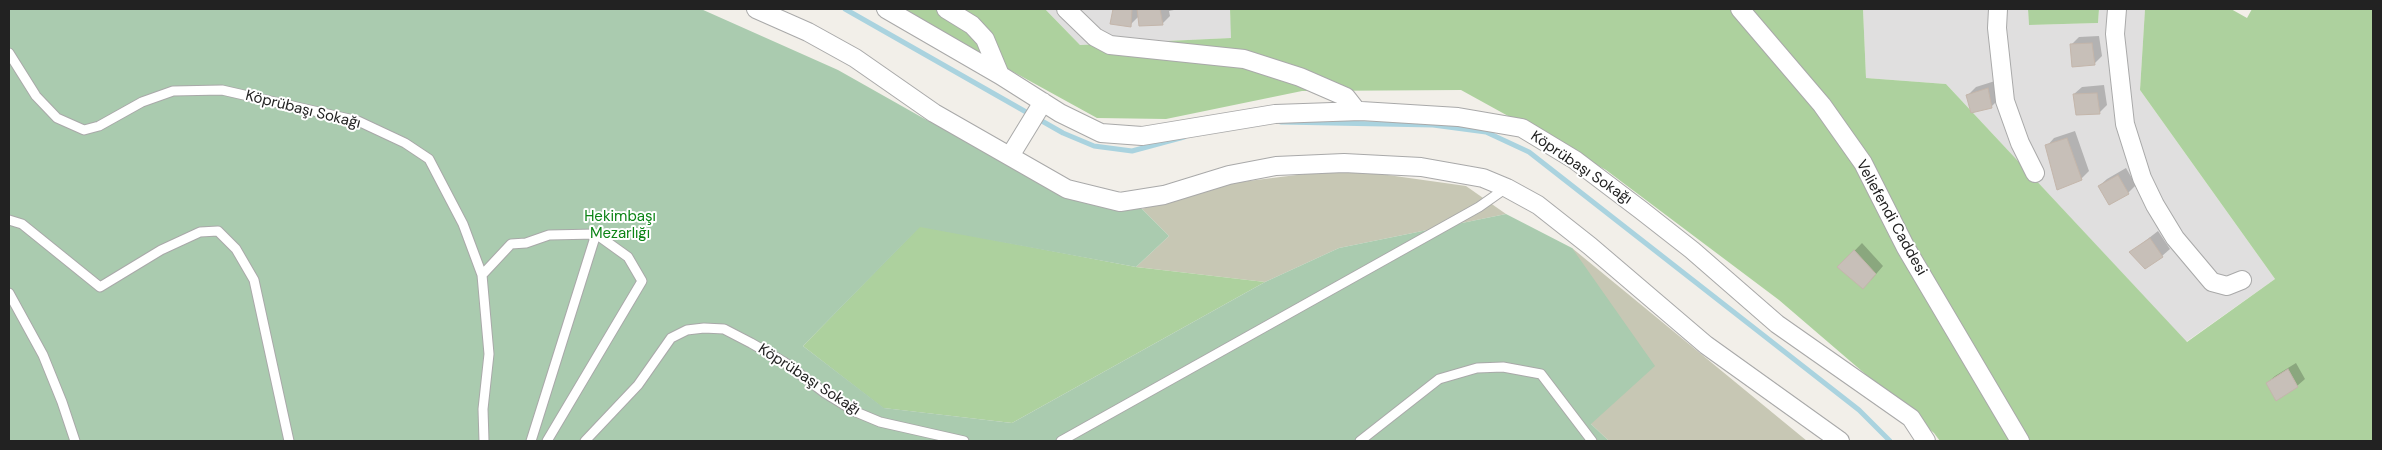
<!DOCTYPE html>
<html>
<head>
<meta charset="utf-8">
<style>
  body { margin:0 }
  #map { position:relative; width:2382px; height:450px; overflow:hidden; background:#f2efe9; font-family:"DM Sans",sans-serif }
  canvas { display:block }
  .frame { position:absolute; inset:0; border:10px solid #222; pointer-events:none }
</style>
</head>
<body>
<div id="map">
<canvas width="2382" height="450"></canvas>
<div class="frame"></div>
</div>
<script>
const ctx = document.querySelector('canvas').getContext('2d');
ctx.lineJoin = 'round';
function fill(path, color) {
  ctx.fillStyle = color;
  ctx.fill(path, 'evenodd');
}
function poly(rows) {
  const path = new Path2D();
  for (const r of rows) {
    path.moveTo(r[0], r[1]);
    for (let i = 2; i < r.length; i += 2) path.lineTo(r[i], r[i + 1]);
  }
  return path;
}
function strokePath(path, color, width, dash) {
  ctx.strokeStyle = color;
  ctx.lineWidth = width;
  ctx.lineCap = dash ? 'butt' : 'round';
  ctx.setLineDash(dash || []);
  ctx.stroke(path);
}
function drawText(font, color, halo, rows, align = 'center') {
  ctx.font = font + ' "DM Sans",sans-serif';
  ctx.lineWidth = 4;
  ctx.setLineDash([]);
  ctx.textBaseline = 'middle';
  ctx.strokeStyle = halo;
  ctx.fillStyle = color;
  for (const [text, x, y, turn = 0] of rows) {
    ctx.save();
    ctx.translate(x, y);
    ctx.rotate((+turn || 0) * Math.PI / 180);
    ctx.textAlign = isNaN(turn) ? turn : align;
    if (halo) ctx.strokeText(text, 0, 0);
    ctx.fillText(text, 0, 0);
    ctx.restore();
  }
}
fill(poly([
  [1045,9,1230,9,1232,38,1080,45],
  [1863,9,2028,9,2029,25,2098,23,2099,9,2145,9,2140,90,2275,279,2186,342,1946,84,1866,78]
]), '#e0dfdf');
fill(poly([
  [1345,169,1466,186,1506,214,1339,248,1265,282,1136,267,1169,236,1142,209,1224,184],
  [1572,248,1807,441,1609,441,1591,424]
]), '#c7c7b4');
fill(poly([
  [899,9,1045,9,1080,45,1231,38,1230,9,1863,9,1866,78,1946,84,2187,342,2275,279,2140,90,2145,9,2231,9,2247,18,2252,9,2373,9,2373,441,1940,441,1934,433,1779,300,1606,170,1461,90,1302,91,1166,119,1097,118],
  [2028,9,2099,9,2098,23,2029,25],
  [920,226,1136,267,1265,282,1012,423,883,408,803,346]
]), '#add19e');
fill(poly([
  [9,9,701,9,838,70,923,118,1055,187,1102,204,1142,209,1169,236,1136,267,920,227,803,346,884,408,1012,423,1265,282,1339,248,1506,214,1572,248,1655,366,1591,424,1609,441,9,441]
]), '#aacbaf');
fill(poly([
  [1114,9,1179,9,1169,11,1170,16,1162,24,1139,16,1130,25,1111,23],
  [2099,36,2102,56,2094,64,2071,45,2079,37],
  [1995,81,1999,99,1991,107,1968,95,1976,87],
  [2104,85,2107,105,2099,113,2074,94,2082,87],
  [2075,131,2089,171,2081,179,2047,146,2054,138],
  [2126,168,2136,185,2128,193,2110,204,2099,186,2107,179],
  [2158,231,2170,249,2162,256,2131,252],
  [1862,243,1883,266,1871,280,1839,267],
  [2296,363,2305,379,2297,386,2267,383,2275,376]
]), '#0003');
strokePath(poly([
  [845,9,1063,133,1094,146,1132,151,1184,137],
  [1281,122,1433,125,1486,132,1529,152,1859,410,1890,441]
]), '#aad3df', 5);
const building = poly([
  [1113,9,1132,9,1131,27,1110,24,1113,9],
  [1137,9,1160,9,1163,25,1139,26,1137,9],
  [2092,43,2095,65,2072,67,2070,44,2092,43],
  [1988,88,1992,108,1971,113,1966,95,1988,88],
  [2097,93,2100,114,2076,115,2073,94,2097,93],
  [2067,138,2082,180,2057,190,2045,145,2067,138],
  [2118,175,2129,194,2109,205,2098,186,2118,175],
  [2150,238,2163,257,2145,269,2129,252,2150,238],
  [1854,250,1876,274,1863,289,1837,267,1854,250],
  [2288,369,2298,387,2276,401,2266,383,2288,369]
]);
fill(building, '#c7bfb8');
strokePath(building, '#c4b6ab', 1);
const lane = poly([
  [9,53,36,96,57,118,84,130,99,126,142,102,173,91,222,90,358,121,405,143,429,159,463,224,482,275,489,354,483,409,484,441],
  [9,220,22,224,100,287,161,250,200,232,218,231,236,249,254,280,289,441],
  [482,275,511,244,526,243,549,235,596,234,628,257,642,281,547,441],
  [9,293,43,355,62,402,75,441],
  [531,441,596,234],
  [585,441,638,385,671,338,687,330,704,328,724,329,751,343,784,362,825,393,856,412,880,422,964,441],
  [1061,441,1479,207,1506,188],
  [1360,441,1439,379,1477,368,1503,367,1541,374,1592,441]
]);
const street = poly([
  [756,9,808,32,855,58,934,113,1067,189,1120,202,1164,195,1229,175,1276,166,1344,163,1421,167,1483,178,1507,188,1538,205,1590,246,1706,345,1840,441],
  [886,9,1000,75,1060,113,1101,133,1142,136,1275,114,1361,111,1458,117,1522,128,1575,160,1641,210,1692,250,1777,324,1911,418,1926,441],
  [946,9,972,25,985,39,1000,75],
  [1066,9,1095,37,1110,45,1244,59,1300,77,1346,97,1357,111],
  [1740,9,1822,105,1863,163,1906,248,2020,441],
  [1998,9,1997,28,2005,101,2020,143,2035,173],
  [2117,9,2115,34,2125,124,2142,178,2155,205,2175,238,2212,282,2227,286,2242,280],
  [1010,156,1043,102]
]);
strokePath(lane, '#a9a9a9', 11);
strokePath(street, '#a9a9a9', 20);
strokePath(lane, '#fff', 9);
strokePath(street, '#fff', 18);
drawText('15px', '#222', '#fff', [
  ["Köprübaşı Sokağı",303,110,14],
  ["Köprübaşı Sokağı",1581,168,34],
  ["Veliefendi Caddesi",1891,218,61],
  ["Köprübaşı Sokağı",809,380,33]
]);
drawText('15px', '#0c8416', '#fff', [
  ["Hekimbaşı",620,217],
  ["Mezarlığı",620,234]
]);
</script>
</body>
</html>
